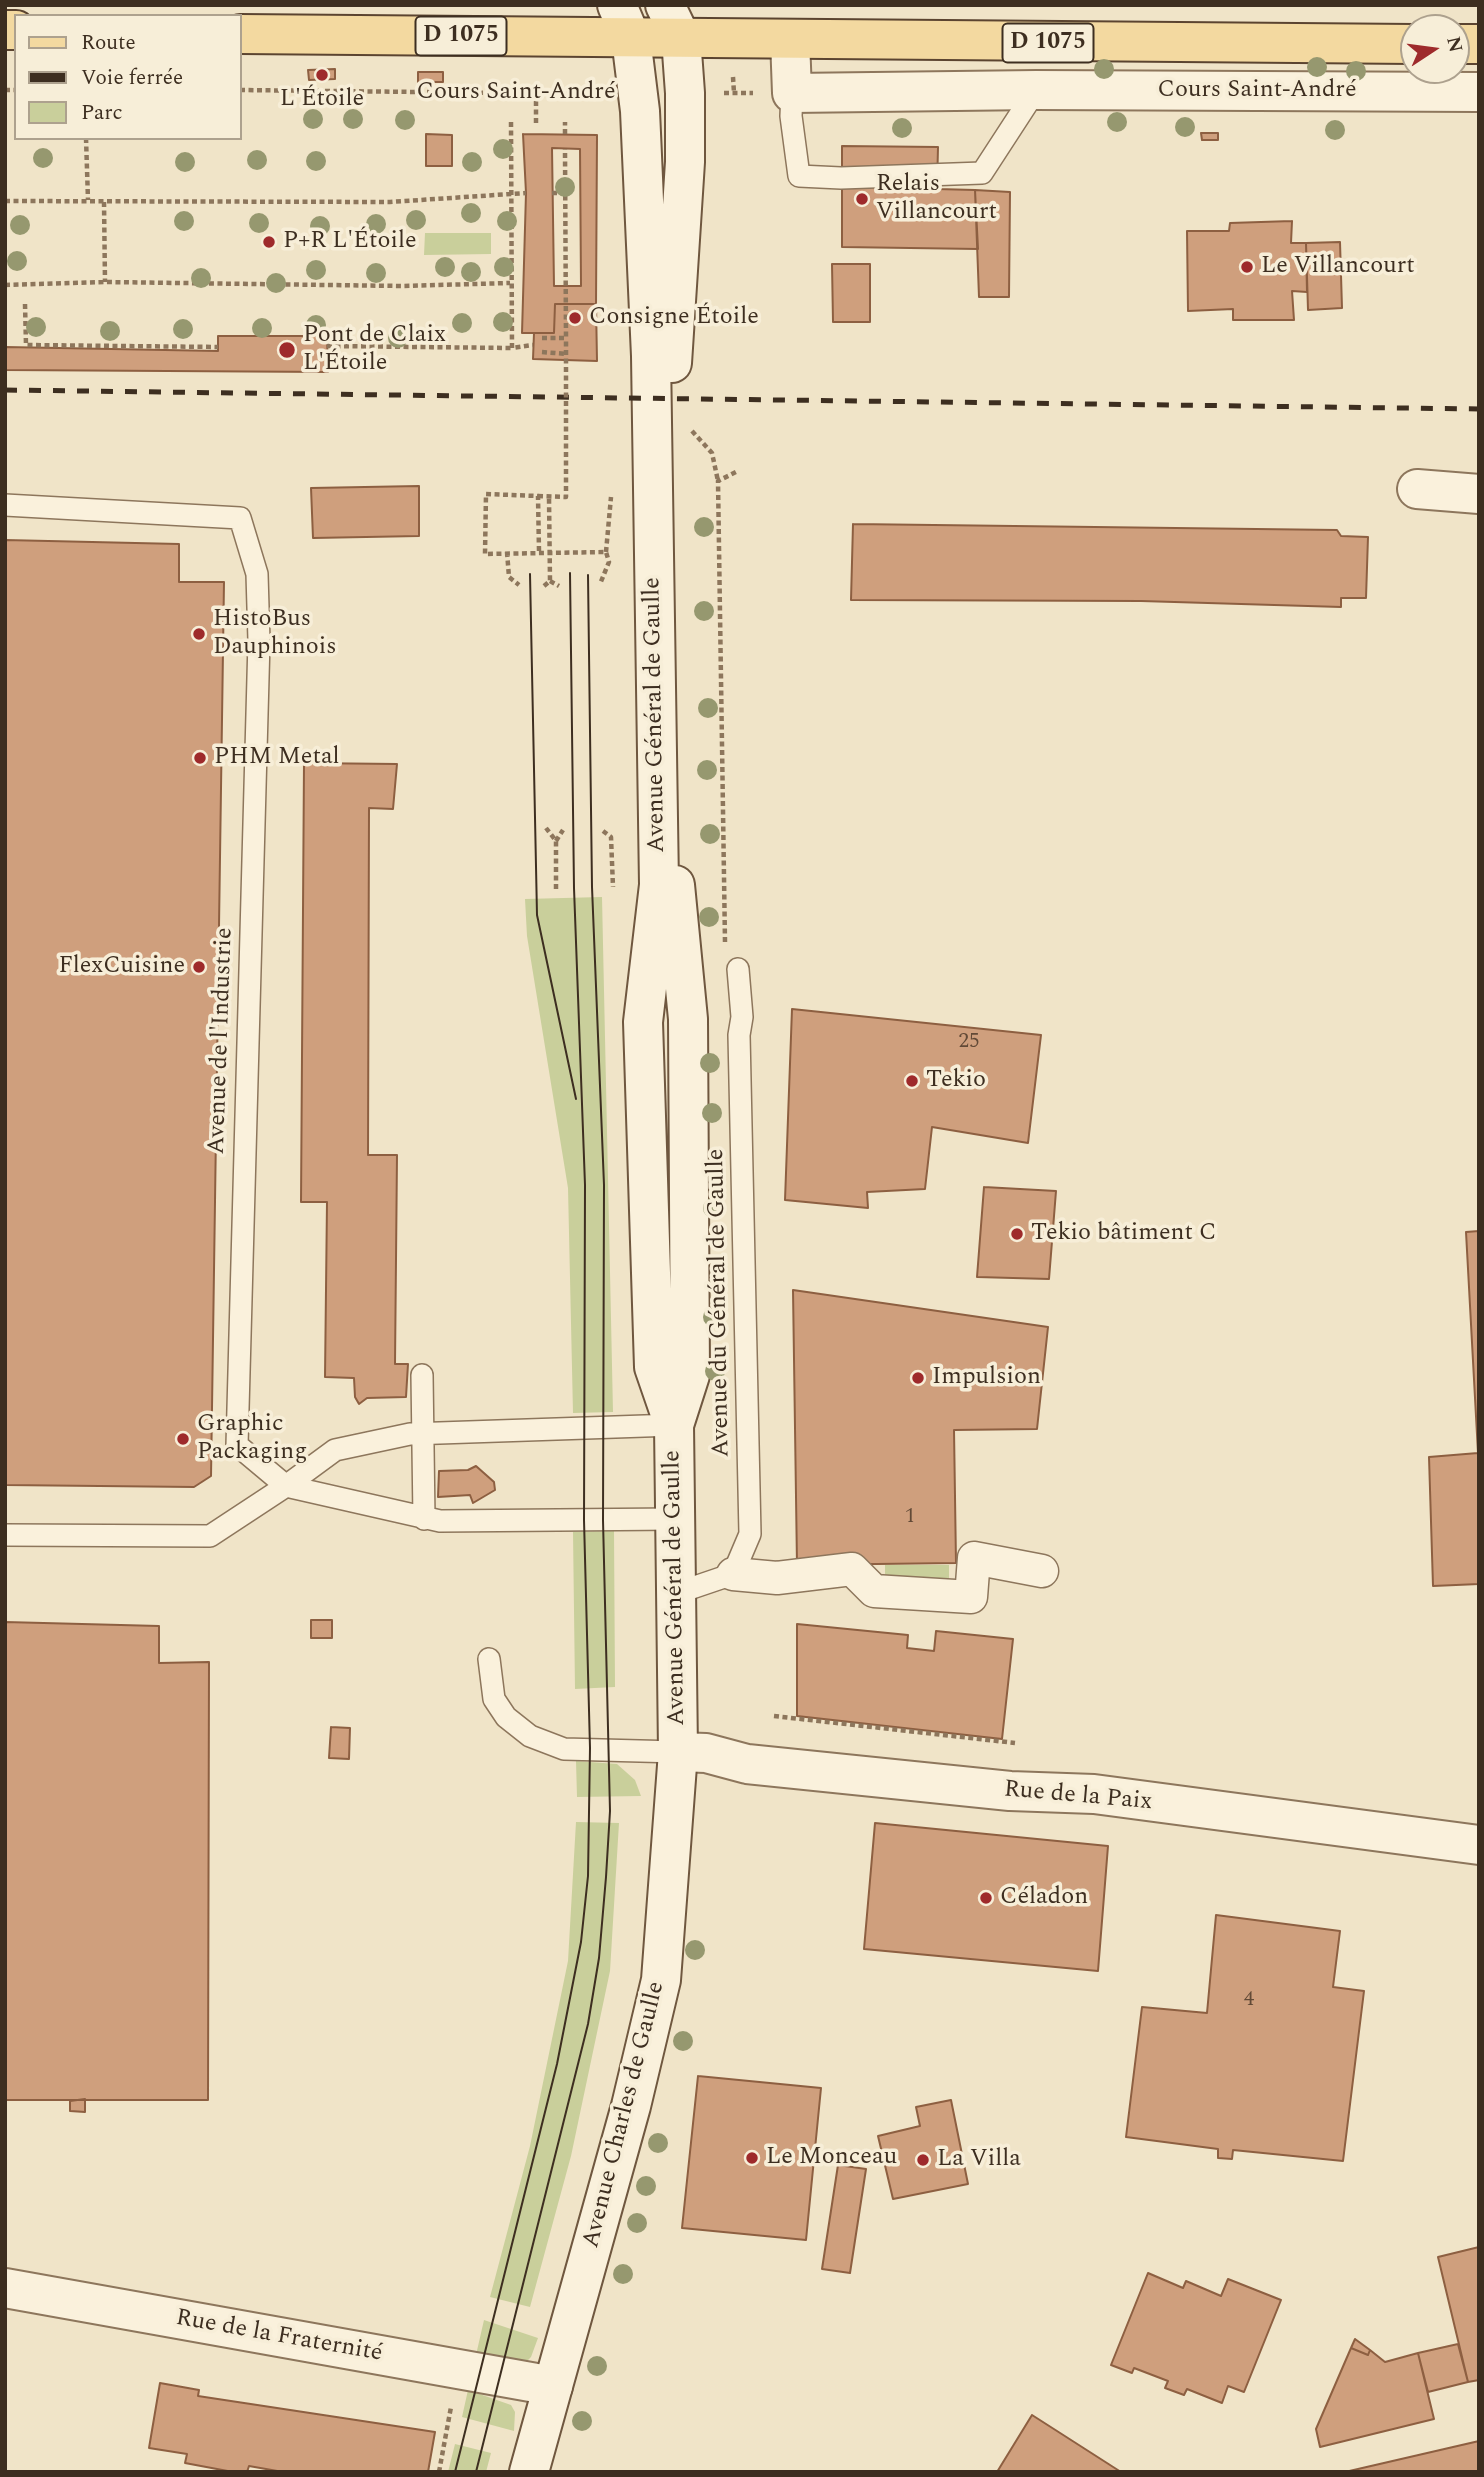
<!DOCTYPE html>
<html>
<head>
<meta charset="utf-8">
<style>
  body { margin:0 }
  #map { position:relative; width:1484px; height:2477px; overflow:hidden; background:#f0e4c8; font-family:Spectral,serif }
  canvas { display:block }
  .frame { position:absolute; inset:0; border:7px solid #3d2e20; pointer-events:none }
  .legend { position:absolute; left:14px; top:14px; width:228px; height:126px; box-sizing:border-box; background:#f7eed8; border:2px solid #ada18e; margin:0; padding:9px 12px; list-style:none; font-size:21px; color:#3d2e20 }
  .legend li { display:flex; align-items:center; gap:14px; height:35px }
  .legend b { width:35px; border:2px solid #ada18e }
  .north { position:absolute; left:1400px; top:14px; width:70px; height:70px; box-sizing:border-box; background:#f7eed8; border:2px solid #ada18e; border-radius:50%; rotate:77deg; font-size:19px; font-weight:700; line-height:28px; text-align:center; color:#3d2e20 }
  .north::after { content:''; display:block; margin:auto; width:24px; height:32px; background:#9e2a2b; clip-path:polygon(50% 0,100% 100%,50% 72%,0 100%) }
</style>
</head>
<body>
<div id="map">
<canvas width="1484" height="2477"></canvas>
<div class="frame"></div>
<ul class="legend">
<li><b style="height:9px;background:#f3d9a0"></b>Route</li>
<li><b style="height:9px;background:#3d2e20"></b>Voie ferrée</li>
<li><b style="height:19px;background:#c9cf9b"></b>Parc</li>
</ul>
<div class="north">N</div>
</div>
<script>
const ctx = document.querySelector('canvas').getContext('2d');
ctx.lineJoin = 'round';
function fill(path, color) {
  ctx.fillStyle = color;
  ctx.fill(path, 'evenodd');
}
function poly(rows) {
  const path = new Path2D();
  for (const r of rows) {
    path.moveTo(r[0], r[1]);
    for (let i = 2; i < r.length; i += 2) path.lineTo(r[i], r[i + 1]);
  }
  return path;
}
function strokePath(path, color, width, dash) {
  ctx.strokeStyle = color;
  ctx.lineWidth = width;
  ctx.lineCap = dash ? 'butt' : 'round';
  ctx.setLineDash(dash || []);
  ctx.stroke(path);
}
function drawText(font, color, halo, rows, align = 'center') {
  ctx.font = font + ' Spectral,serif';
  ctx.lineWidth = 7;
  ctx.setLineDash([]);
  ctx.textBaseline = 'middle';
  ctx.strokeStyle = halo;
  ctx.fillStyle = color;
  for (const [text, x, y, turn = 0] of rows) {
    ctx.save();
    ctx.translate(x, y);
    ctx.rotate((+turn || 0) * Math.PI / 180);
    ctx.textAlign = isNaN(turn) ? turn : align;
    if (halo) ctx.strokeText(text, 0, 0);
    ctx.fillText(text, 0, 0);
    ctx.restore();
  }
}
fill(poly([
  [425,233,491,233,491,254,424,255],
  [602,897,613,1412,573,1413,568,1188,527,936,525,899],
  [614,1531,615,1687,575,1689,573,1532],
  [885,1565,949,1565,949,1586,885,1586],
  [576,1761,617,1764,635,1780,641,1796,577,1797],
  [576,1822,619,1823,610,1971,571,2156,530,2307,490,2297,530,2146,568,1961],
  [484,2320,538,2338,531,2357,525,2363,476,2355],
  [468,2390,511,2405,515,2412,514,2431,462,2417],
  [455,2444,491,2453,486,2472,448,2472]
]), '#c9cf9b');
const building = poly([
  [335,69,335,79,309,80,308,70,335,69],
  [418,72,443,72,443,82,418,82,418,72],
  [1201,133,1218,133,1218,140,1202,140,1201,133],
  [426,134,452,135,452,166,426,166,426,134],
  [523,134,597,135,596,304,555,304,554,333,522,333,526,193,523,134],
  [552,148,580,149,581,286,554,286,552,148],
  [842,146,938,147,937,189,975,190,978,249,842,247,842,146],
  [975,190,1010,192,1009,297,979,297,975,190],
  [1292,221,1291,243,1306,243,1307,292,1292,291,1294,320,1233,320,1233,309,1188,311,1187,231,1229,231,1230,223,1292,221],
  [1340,242,1342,308,1308,310,1306,243,1340,242],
  [832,264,870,264,870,322,833,322,832,264],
  [555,304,596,304,597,361,533,359,534,333,554,333,555,304],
  [218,336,327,336,328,372,5,370,5,347,218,351,218,336],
  [419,486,419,536,313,538,311,488,419,486],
  [853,524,1337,530,1341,536,1368,537,1366,598,1341,598,1341,607,1141,601,851,600,853,524],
  [5,540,179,544,179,582,224,582,211,1476,194,1487,5,1485,5,540],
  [304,763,397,764,393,809,369,808,368,1155,397,1155,395,1364,408,1364,406,1397,367,1398,359,1404,355,1397,354,1378,325,1377,327,1202,301,1202,304,763],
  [792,1009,1041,1035,1028,1143,932,1127,925,1189,867,1192,868,1208,785,1200,792,1009],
  [984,1187,1056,1191,1049,1279,977,1277,984,1187],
  [1479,1231,1479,1584,1433,1586,1429,1457,1478,1453,1466,1232,1479,1231],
  [793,1290,1048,1327,1037,1429,954,1430,956,1563,797,1565,793,1290],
  [476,1466,494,1482,495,1490,473,1503,470,1495,438,1497,439,1471,468,1470,476,1466],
  [311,1620,332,1620,332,1638,311,1638,311,1620],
  [5,1622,159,1626,159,1663,209,1662,208,2100,5,2100,5,1622],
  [797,1624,908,1635,907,1648,934,1651,936,1631,1013,1639,1002,1739,797,1716,797,1624],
  [331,1727,350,1728,349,1759,329,1758,331,1727],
  [875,1823,1108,1846,1098,1971,864,1949,875,1823],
  [1216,1915,1340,1931,1333,1987,1364,1991,1343,2161,1233,2150,1232,2159,1218,2158,1218,2149,1126,2137,1142,2007,1207,2013,1216,1915],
  [698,2076,821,2088,806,2240,682,2228,698,2076],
  [85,2099,85,2112,70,2111,70,2101,85,2099],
  [951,2100,968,2184,893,2199,878,2136,920,2126,916,2107,951,2100],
  [838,2165,866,2169,850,2273,822,2269,838,2165],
  [1479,2247,1479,2380,1468,2382,1438,2257,1479,2247],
  [1148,2273,1183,2288,1186,2281,1221,2296,1228,2279,1281,2300,1244,2392,1228,2386,1222,2403,1187,2389,1184,2395,1165,2388,1168,2381,1134,2368,1132,2373,1111,2365,1148,2273],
  [1355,2339,1370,2350,1368,2355,1351,2348,1355,2339],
  [1458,2344,1468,2382,1428,2392,1418,2353,1458,2344],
  [1351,2348,1368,2355,1370,2350,1385,2362,1418,2353,1434,2419,1320,2447,1316,2429,1351,2348],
  [160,2383,199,2390,198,2396,435,2432,428,2472,283,2472,249,2466,247,2472,233,2472,185,2463,187,2454,149,2448,160,2383],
  [1032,2415,1121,2472,997,2472,1032,2415],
  [1479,2441,1479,2472,1345,2472,1479,2441]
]);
fill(building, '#cf9f7d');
strokePath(building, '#8d5f41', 2);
const service = poly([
  [792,93,791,116,799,176,841,178,982,173,1036,90],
  [5,505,240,518,257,574,259,641,237,1445,286,1486,210,1536,5,1535],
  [422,1375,424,1519],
  [286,1486,335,1450,410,1434,674,1425],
  [286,1486,440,1521,676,1519],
  [677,1593,733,1574,750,1534,739,1035,742,1017,738,969],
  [489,1659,494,1699,506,1717,530,1736,564,1749,678,1752]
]);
const pedestrian = poly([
  [733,1574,777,1578,852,1569,874,1591,971,1597,974,1558,1042,1571]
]);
const minor = poly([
  [790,39,792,93,1036,90,1479,92],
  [1417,489,1479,494],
  [678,1752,706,1753,747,1764,1010,1791,1094,1794,1479,1845],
  [5,2288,553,2386]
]);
const secondary = poly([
  [665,5,681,38,685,93,685,162,672,363],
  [674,1425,690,1375,688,1019,675,885],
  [529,2472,631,2106,661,1980,678,1752,674,1425,654,1367,643,1022,659,885,651,356,640,111,631,38,617,5]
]);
const primary = poly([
  [5,30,16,30],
  [240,34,1414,44],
  [1456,44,1479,44]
]);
strokePath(service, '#8d765c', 24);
strokePath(pedestrian, '#8d765c', 35);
strokePath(minor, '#8d765c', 42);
strokePath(secondary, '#6f573f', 42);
strokePath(primary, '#5b4430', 42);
strokePath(poly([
  [733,77,734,93],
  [5,90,16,90],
  [240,90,599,94],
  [724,93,753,93],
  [511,122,512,348,533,345],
  [536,123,536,94],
  [565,134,565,122],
  [86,138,88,200],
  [552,193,565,193],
  [5,201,390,202,526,193],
  [104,202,105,282],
  [5,285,105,282,402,286,510,283],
  [25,304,26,345,218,347],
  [542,338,566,338,565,149],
  [327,346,512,348],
  [542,352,567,354],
  [692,431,712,453,718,481],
  [539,551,538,496,486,494,485,554,606,552,609,562,600,584],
  [507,552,509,577,519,585],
  [606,552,611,497],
  [550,581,559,586],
  [544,586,550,581,549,497],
  [546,828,556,841,556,889],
  [603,831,611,837,613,887],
  [556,841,563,830],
  [725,942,718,481,738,471],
  [774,1716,1015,1743],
  [439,2472,451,2407]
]), '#8d765c', 4.5, [5, 3.5]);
strokePath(service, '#faf1dc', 21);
strokePath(pedestrian, '#faf1dc', 32);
strokePath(minor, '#faf1dc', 38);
strokePath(secondary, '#faf1dc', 38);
strokePath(primary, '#f3d9a0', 38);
strokePath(poly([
  [530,574,537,915,576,1099],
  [455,2472,557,2064,581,1942,588,1876,590,1748,584,1520,585,1185,574,888,570,573],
  [476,2472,588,2024,599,1958,606,1877,610,1811,603,1520,604,1185,592,887,588,575]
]), '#3d2e20', 2);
strokePath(poly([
  [5,390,1479,409]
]), '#3d2e20', 5, [12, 12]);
strokePath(poly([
  [538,496,566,497,566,338]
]), '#8d765c', 4.5, [5, 3.5]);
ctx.fillStyle = '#96986f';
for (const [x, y] of [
  [1317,67],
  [1104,69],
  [1356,71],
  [313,119],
  [353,119],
  [405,120],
  [1117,122],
  [1185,127],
  [902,128],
  [1335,130],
  [503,149],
  [43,158],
  [257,160],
  [316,161],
  [185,162],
  [472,162],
  [565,187],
  [471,213],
  [416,220],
  [184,221],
  [507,221],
  [259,223],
  [376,224],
  [20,225],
  [320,226],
  [17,261],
  [445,267],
  [504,267],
  [316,270],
  [471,272],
  [376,273],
  [201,278],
  [276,283],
  [503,322],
  [462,323],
  [316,325],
  [36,327],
  [262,328],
  [183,329],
  [110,331],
  [398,338],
  [704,527],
  [704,611],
  [708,708],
  [707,770],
  [710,834],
  [709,917],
  [710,1063],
  [712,1113],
  [713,1208],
  [713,1317],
  [715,1371],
  [695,1950],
  [683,2041],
  [658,2143],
  [646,2186],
  [637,2223],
  [623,2274],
  [597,2366],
  [582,2421]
]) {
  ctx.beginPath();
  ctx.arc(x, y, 10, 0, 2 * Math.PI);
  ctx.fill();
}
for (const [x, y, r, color] of [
  [322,75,7,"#9e2a2b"],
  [862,199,7,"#9e2a2b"],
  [269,242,7,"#9e2a2b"],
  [1247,267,7,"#9e2a2b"],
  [575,318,7,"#9e2a2b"],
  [287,350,9,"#9e2a2b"],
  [199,634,7,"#9e2a2b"],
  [200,758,7,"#9e2a2b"],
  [199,967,7,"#9e2a2b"],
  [912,1081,7,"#9e2a2b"],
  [1017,1234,7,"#9e2a2b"],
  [918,1378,7,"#9e2a2b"],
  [183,1439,7,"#9e2a2b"],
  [986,1898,7,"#9e2a2b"],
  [752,2158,7,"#9e2a2b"],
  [923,2160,7,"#9e2a2b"]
]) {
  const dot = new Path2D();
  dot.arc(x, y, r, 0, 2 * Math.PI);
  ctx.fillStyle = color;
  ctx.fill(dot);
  strokePath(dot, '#f7eed8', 2.5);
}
drawText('21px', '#624a37', null, [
  ["25",969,1043],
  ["1",910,1518],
  ["4",1249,2001]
]);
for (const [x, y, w] of [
  [461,36,91],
  [1048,43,91]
]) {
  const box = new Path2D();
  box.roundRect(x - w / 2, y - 19.5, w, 39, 5);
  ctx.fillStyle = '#f7eed8';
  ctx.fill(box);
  strokePath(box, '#3d2e20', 2);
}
drawText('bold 23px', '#3d2e20', null, [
  ["D 1075",461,36],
  ["D 1075",1048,43]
]);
drawText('24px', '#3d2e20', '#f7eed8', [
  ["Cours Saint-André",1257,91],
  ["Cours Saint-André",516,93],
  ["Avenue Général de Gaulle",656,715,-91],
  ["Avenue de l'Industrie",222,1041,-88],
  ["Avenue du Général de Gaulle",720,1303,-91],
  ["Avenue Général de Gaulle",676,1588,-91],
  ["Rue de la Paix",1078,1797,5],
  ["Avenue Charles de Gaulle",625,2115,-76],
  ["Rue de la Fraternité",279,2337,10]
]);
drawText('24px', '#3d2e20', '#f7eed8', [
  ["L'Étoile",322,100,"center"],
  ["Relais",876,185],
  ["Villancourt",876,213],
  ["P+R L'Étoile",283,242],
  ["Le Villancourt",1261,267],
  ["Consigne Étoile",589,318],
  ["Pont de Claix",303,336],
  ["L'Étoile",303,364],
  ["HistoBus",213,620],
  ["Dauphinois",213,648],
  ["PHM Metal",214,758],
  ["FlexCuisine",185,967,"right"],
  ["Tekio",926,1081],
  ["Tekio bâtiment C",1031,1234],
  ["Impulsion",932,1378],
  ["Graphic",197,1425],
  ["Packaging",197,1453],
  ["Céladon",1000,1898],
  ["Le Monceau",766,2158],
  ["La Villa",937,2160]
], 'left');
</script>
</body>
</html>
